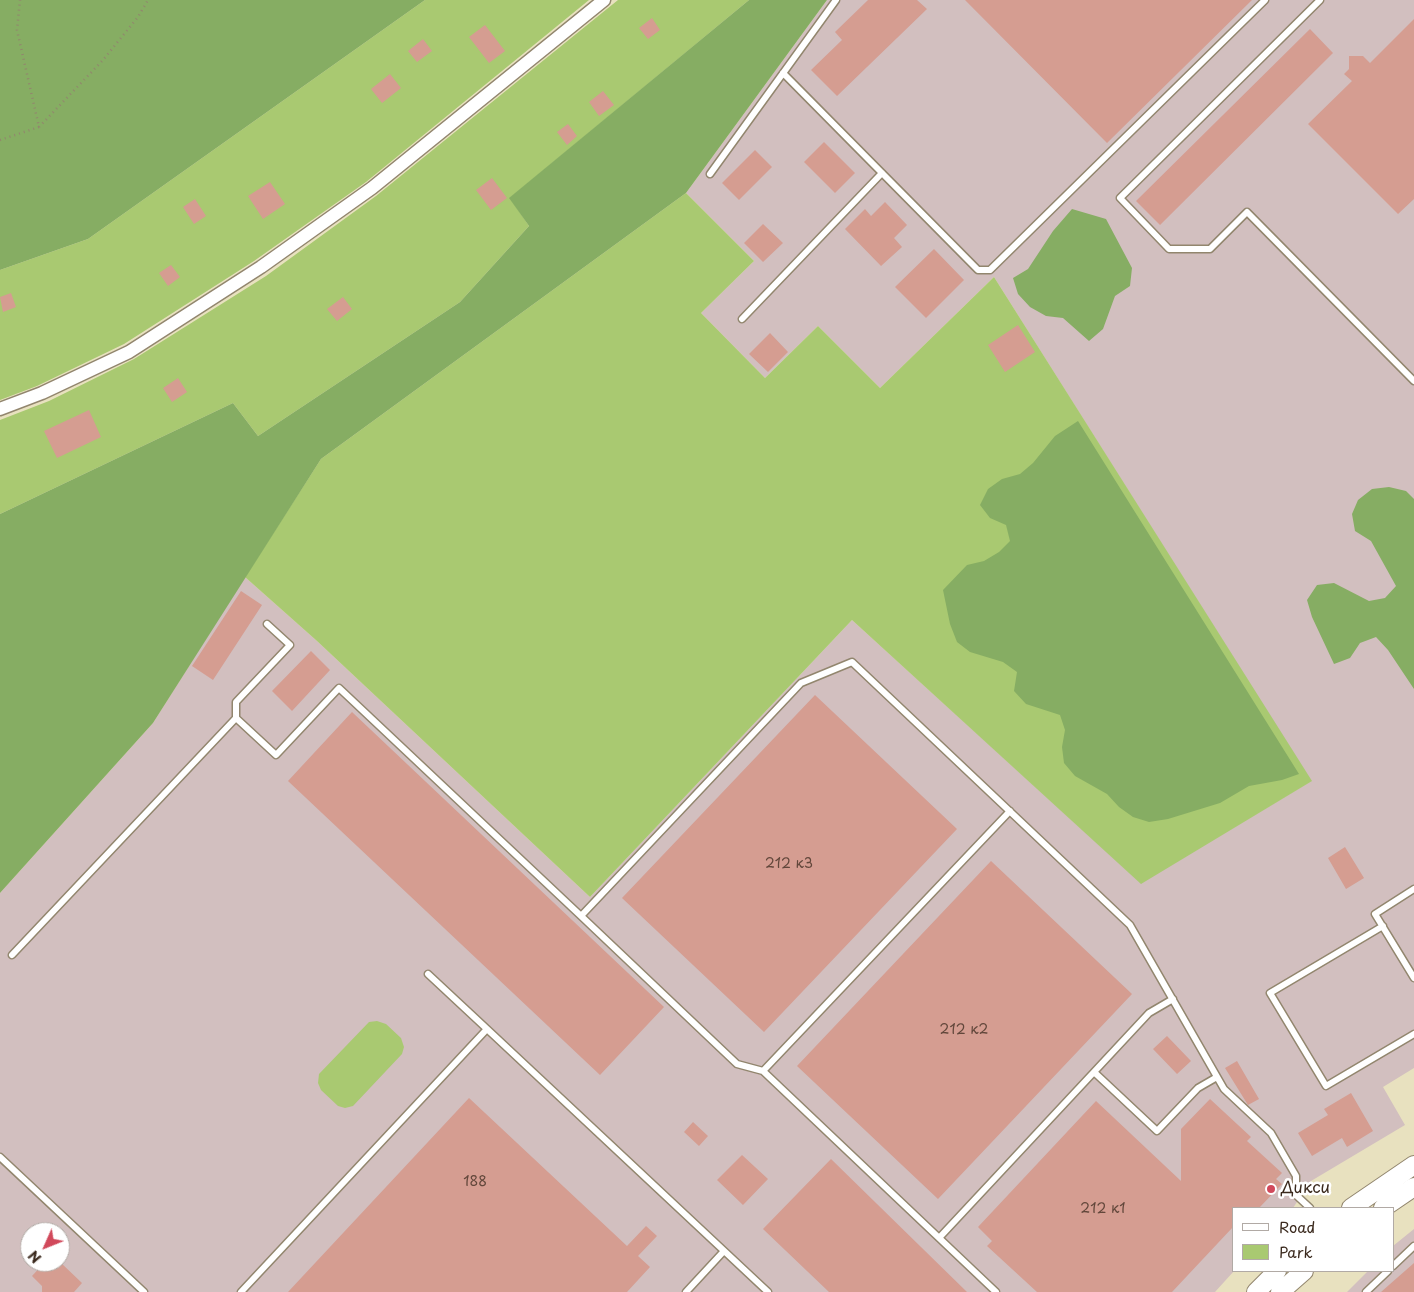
<!DOCTYPE html>
<html>
<head>
<meta charset="utf-8">
<style>
  body { margin:0 }
  #map { position:relative; width:1414px; height:1292px; overflow:hidden; background:#e8e1bf; font-family:"Playpen Sans",sans-serif }
  canvas { display:block }
  .legend { position:absolute; left:1232px; top:1207px; width:162px; height:65px; box-sizing:border-box; background:#fff; border:1px solid #b1aaa5; margin:0; padding:6px 9px; list-style:none; font-size:15px; color:#3b2a1e }
  .legend li { display:flex; align-items:center; gap:10px; height:25px }
  .legend b { width:25px; border:1px solid #b1aaa5 }
  .north { position:absolute; left:20px; top:1222px; width:50px; height:50px; box-sizing:border-box; background:#fff; border:1px solid #b1aaa5; border-radius:50%; rotate:226deg; font-size:14px; font-weight:700; line-height:20px; text-align:center; color:#3b2a1e }
  .north::after { content:''; display:block; margin:auto; width:18px; height:22px; background:#d1495b; clip-path:polygon(50% 0,100% 100%,50% 72%,0 100%) }
</style>
</head>
<body>
<div id="map">
<canvas width="1414" height="1292"></canvas>
<ul class="legend">
<li><b style="height:6px;background:#fff"></b>Road</li>
<li><b style="height:14px;background:#a9c971"></b>Park</li>
</ul>
<div class="north">N</div>
</div>
<script>
const ctx = document.querySelector('canvas').getContext('2d');
ctx.lineJoin = 'round';
function fill(path, color) {
  ctx.fillStyle = color;
  ctx.fill(path, 'evenodd');
}
function poly(rows) {
  const path = new Path2D();
  for (const r of rows) {
    path.moveTo(r[0], r[1]);
    for (let i = 2; i < r.length; i += 2) path.lineTo(r[i], r[i + 1]);
  }
  return path;
}
function strokePath(path, color, width, dash) {
  ctx.strokeStyle = color;
  ctx.lineWidth = width;
  ctx.lineCap = dash ? 'butt' : 'round';
  ctx.setLineDash(dash || []);
  ctx.stroke(path);
}
function drawText(font, color, halo, rows, align = 'center') {
  ctx.font = font + ' "Playpen Sans",sans-serif';
  ctx.lineWidth = 5;
  ctx.setLineDash([]);
  ctx.textBaseline = 'middle';
  ctx.strokeStyle = halo;
  ctx.fillStyle = color;
  for (const [text, x, y, turn = 0] of rows) {
    ctx.save();
    ctx.translate(x, y);
    ctx.rotate((+turn || 0) * Math.PI / 180);
    ctx.textAlign = isNaN(turn) ? turn : align;
    if (halo) ctx.strokeText(text, 0, 0);
    ctx.fillText(text, 0, 0);
    ctx.restore();
  }
}
fill(poly([
  [827,0,1414,0,1414,1068,1383,1087,1405,1125,1311,1181,1293,1208,1233,1208,1234,1271,1215,1292,0,1292,0,893,153,723,245,577,317,641,590,897,852,620,1141,883,1311,781,994,277,880,388,818,326,765,378,701,313,754,261,686,193],
  [30,1232,60,1232,60,1262,30,1262],
  [1414,1229,1414,1292,1347,1292,1368,1271,1393,1271,1393,1246]
]), '#d2bfbf');
fill(poly([
  [425,0,589,0,366,182,254,261,124,344,37,386,0,400,0,270,88,239],
  [618,0,749,0,510,198,529,226,460,302,258,436,233,403,0,514,0,420,49,401,134,359,266,276,376,196],
  [686,193,754,261,701,313,765,378,818,326,880,388,994,277,1312,781,1141,884,852,620,590,897,317,641,245,577,321,459],
  [377,1021,386,1024,401,1038,404,1047,402,1054,353,1106,345,1108,338,1106,321,1090,318,1083,319,1074,369,1022]
]), '#a9c971');
fill(poly([
  [0,0,425,0,88,239,0,270],
  [749,0,827,0,686,193,321,459,153,723,0,893,0,514,233,403,258,436,460,302,529,226,509,198],
  [1072,209,1106,219,1132,268,1130,286,1115,296,1103,329,1089,341,1063,318,1046,316,1030,307,1018,294,1013,278,1028,269,1053,231],
  [1078,421,1299,774,1282,780,1249,786,1220,803,1168,819,1149,822,1133,817,1119,807,1107,794,1075,776,1064,763,1062,747,1065,730,1060,715,1026,704,1014,691,1017,672,1003,662,970,652,957,642,950,624,943,590,967,565,984,561,999,552,1010,541,1006,525,990,518,980,505,988,489,1002,479,1020,474,1033,463,1055,436],
  [1389,487,1406,491,1414,499,1414,689,1388,650,1376,637,1360,643,1350,658,1334,664,1312,617,1307,600,1317,585,1334,583,1369,601,1385,598,1396,586,1371,541,1355,531,1352,514,1358,500,1372,489]
]), '#86ad63');
fill(poly([
  [868,0,917,0,927,9,837,96,811,70,842,40,835,32],
  [965,0,1252,0,1107,143],
  [652,18,660,30,648,39,639,28],
  [1414,19,1414,199,1398,214,1308,124,1352,81,1344,74,1349,69,1349,56,1363,56,1370,63],
  [485,25,505,51,489,63,469,37],
  [1310,29,1333,53,1160,225,1136,201],
  [423,39,432,51,417,62,408,51],
  [390,74,401,88,382,103,371,89],
  [603,91,614,105,599,116,589,102],
  [568,124,577,136,567,145,557,132],
  [824,142,855,173,835,193,804,162],
  [755,150,772,167,739,200,722,183],
  [492,178,507,198,491,210,476,190],
  [270,182,285,204,263,219,248,196],
  [195,199,206,216,194,224,183,207],
  [885,202,907,225,894,238,902,247,881,266,845,229,865,209,871,216],
  [763,224,783,243,763,262,744,243],
  [934,249,964,280,926,318,895,287],
  [171,265,180,277,168,286,159,273],
  [11,293,16,307,3,312,0,297],
  [343,297,352,309,337,321,327,309],
  [1018,325,1035,352,1005,372,988,345],
  [770,333,788,352,768,372,749,354],
  [178,378,187,392,172,402,163,388],
  [89,410,101,437,57,458,44,431],
  [241,591,262,605,213,680,192,666],
  [311,651,330,670,292,711,272,691],
  [815,695,957,829,764,1032,622,898],
  [352,712,664,1007,600,1075,288,781],
  [1345,847,1364,878,1346,889,1328,858],
  [991,861,1132,994,938,1199,797,1066],
  [1167,1036,1191,1061,1177,1074,1153,1049],
  [1237,1061,1259,1099,1248,1105,1225,1068],
  [1351,1093,1373,1131,1347,1147,1342,1138,1312,1156,1298,1133,1328,1115,1324,1109],
  [469,1098,627,1246,646,1226,657,1236,638,1256,650,1267,627,1292,288,1292],
  [1210,1099,1251,1137,1247,1141,1282,1173,1276,1179,1282,1184,1259,1208,1233,1208,1233,1227,1172,1292,1037,1292,987,1246,992,1241,978,1227,1096,1101,1181,1181,1181,1129],
  [693,1122,708,1136,699,1146,684,1132],
  [742,1155,768,1179,743,1205,717,1180],
  [831,1159,967,1292,829,1292,763,1229],
  [45,1262,60,1262,82,1283,74,1292,42,1292,42,1286,32,1276],
  [1414,1263,1414,1292,1381,1292]
]), '#d59d91');
const service = poly([
  [1320,0,1120,198,1169,249,1210,249,1247,212,1414,381],
  [783,73,978,270,990,270,1265,0],
  [710,174,836,0],
  [742,319,882,173],
  [236,718,236,702,290,645,267,624],
  [1414,889,1375,914,1414,978],
  [1383,926,1270,993,1326,1086,1414,1034],
  [12,955,236,718,276,755,339,688,581,916],
  [428,974,487,1029],
  [763,1071,1010,811],
  [1094,1072,1149,1013,1173,999],
  [0,1157,144,1292],
  [939,1238,1094,1072,1157,1131,1198,1088,1217,1077],
  [1393,1266,1414,1246],
  [241,1292,487,1029,768,1292],
  [686,1292,724,1251],
  [996,1292,763,1071,737,1064,581,916,801,683,852,662,1130,925,1224,1089,1271,1133,1296,1176,1296,1195,1310,1208],
  [1366,1292,1388,1271]
]);
const minor = poly([
  [0,409,42,393,129,352,261,267,372,188,604,0]
]);
const secondary = poly([
  [1351,1208,1414,1165],
  [1383,1208,1414,1187],
  [1256,1292,1277,1271],
  [1280,1292,1304,1271]
]);
strokePath(service, '#92866e', 9);
strokePath(minor, '#92866e', 15);
strokePath(secondary, '#92866e', 20);
strokePath(poly([
  [39,127,103,60,138,17,148,0],
  [0,140,39,127,17,30,20,0]
]), '#92866e', 2.5, [1, 4]);
strokePath(service, '#fff', 6);
strokePath(minor, '#fff', 12);
strokePath(secondary, '#fff', 18);
for (const [x, y, r, color] of [
  [1271,1189,5,"#d1495b"]
]) {
  const dot = new Path2D();
  dot.arc(x, y, r, 0, 2 * Math.PI);
  ctx.fillStyle = color;
  ctx.fill(dot);
  strokePath(dot, '#fff', 2);
}
drawText('14px', '#62473b', null, [
  ["212 к3",789,864],
  ["212 к2",964,1030],
  ["188",475,1182],
  ["212 к1",1103,1209]
]);
drawText('16px', '#3b2a1e', '#fff', [
  ["Дикси",1281,1189]
], 'left');
</script>
</body>
</html>
